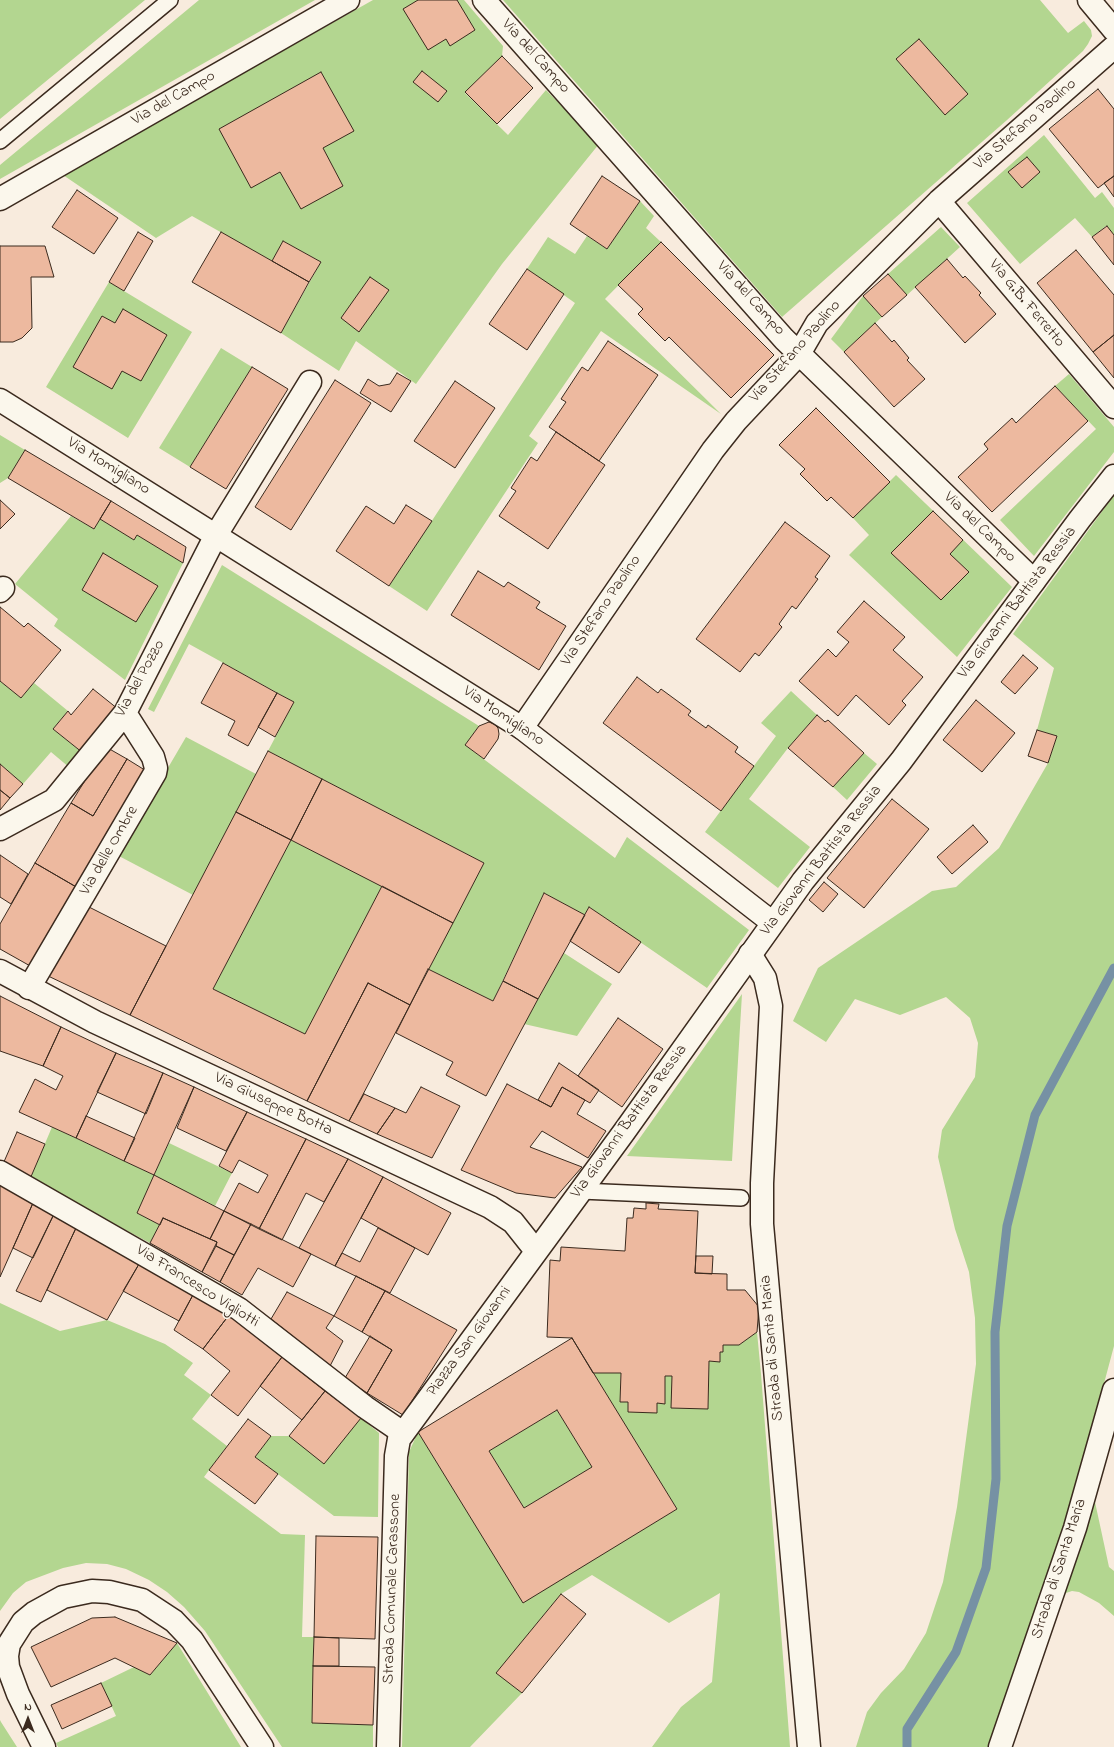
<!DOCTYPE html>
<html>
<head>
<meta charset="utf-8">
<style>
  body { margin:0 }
  #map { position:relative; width:1114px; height:1747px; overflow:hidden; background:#f8ebdd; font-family:"Indie Flower",sans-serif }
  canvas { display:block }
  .north { position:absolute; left:8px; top:1699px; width:40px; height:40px; -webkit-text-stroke:3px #fbf7ec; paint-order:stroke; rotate:0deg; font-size:11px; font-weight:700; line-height:16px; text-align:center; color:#3b2a1e }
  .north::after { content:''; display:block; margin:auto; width:14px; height:18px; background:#3b2a1e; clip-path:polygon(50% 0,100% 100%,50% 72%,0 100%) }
</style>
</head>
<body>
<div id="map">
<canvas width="1114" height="1747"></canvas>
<div class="north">N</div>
</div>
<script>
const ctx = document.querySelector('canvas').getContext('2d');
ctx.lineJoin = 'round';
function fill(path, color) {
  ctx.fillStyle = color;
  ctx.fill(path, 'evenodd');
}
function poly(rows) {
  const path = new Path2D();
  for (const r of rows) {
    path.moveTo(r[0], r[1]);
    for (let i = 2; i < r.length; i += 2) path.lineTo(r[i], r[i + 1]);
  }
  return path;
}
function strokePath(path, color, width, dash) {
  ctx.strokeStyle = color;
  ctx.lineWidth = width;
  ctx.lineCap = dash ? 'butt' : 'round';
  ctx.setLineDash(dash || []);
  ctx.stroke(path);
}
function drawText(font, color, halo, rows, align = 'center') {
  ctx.font = font + ' "Indie Flower",sans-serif';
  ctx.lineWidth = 3;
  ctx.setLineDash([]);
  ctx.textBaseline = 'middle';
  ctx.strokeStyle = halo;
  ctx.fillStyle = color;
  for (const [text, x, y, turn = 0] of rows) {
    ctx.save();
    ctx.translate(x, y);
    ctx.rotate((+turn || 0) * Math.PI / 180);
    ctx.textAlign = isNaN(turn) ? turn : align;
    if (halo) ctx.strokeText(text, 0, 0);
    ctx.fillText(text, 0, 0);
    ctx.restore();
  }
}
fill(poly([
  [0,0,145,0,0,119],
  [199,0,315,0,0,179,0,165],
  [373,0,464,0,503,46,502,56,465,93,508,135,546,90,599,144,502,264,416,384,356,341,339,371,281,333,321,262,283,241,272,261,192,216,156,238,63,175],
  [503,0,1040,0,1068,33,1084,21,1091,30,1092,36,1088,44,1083,51,1007,120,782,317],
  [1044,135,1095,198,1102,192,1114,208,1114,235,1106,226,1092,237,1075,218,1020,264,967,203],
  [640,201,654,216,646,228,661,242,605,299,721,414,601,331,529,436,538,443,427,611,389,586,575,303,527,269,548,237,575,254,587,236,607,249],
  [941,227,960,247,907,295,888,274],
  [109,282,192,332,128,438,46,387],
  [863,296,882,317,844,352,831,339],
  [221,348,252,367,190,467,159,448],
  [1069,374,1114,427,1114,452,1034,556,1000,520,1096,429,1055,386],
  [0,435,25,450,8,478,0,483],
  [896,475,1012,587,957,657,849,555,869,535,853,518],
  [1114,495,1114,1346,1064,1533,990,1747,856,1747,867,1712,881,1693,904,1669,926,1633,943,1582,957,1507,976,1364,975,1318,969,1272,955,1229,938,1157,942,1130,975,1077,978,1043,970,1018,946,997,900,1015,855,999,826,1042,793,1021,818,968,932,891,956,887,999,848,1048,763,1057,736,1037,730,1054,668,1013,634],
  [71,516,94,529,100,519,134,540,137,535,183,563,125,680,54,626,58,619,15,584],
  [222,565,479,726,465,745,615,858,627,837,749,930,707,988,589,907,585,915,544,893,493,1001,428,969,484,863,268,751,294,702,189,644,154,712,148,709],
  [0,681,21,698,34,683,68,711,53,729,83,753,70,768,51,752,23,784,0,764],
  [791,691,817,715,788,748,749,799,810,847,778,888,705,832,776,736,761,723],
  [186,737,256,774,193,895,117,855],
  [864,753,877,764,847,800,833,787],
  [291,840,382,886,305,1034,213,989],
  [564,953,612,984,577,1036,524,1024],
  [742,994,732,1161,627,1156],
  [52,1127,154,1175,169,1143,232,1173,215,1206,154,1176,137,1213,160,1225,150,1243,30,1179],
  [0,1303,60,1331,107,1320,165,1344,193,1363,184,1375,211,1395,192,1419,227,1446,204,1477,281,1534,305,1535,302,1637,314,1637,312,1723,373,1725,373,1747,282,1747,205,1631,184,1607,167,1592,149,1580,126,1569,107,1564,86,1563,63,1568,26,1582,13,1593,0,1611],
  [757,1332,761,1374,790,1747,652,1747,681,1707,712,1682,720,1593,669,1623,592,1575,561,1594,497,1673,522,1693,470,1747,402,1747,409,1452,418,1432,523,1602,677,1509,593,1373,621,1373,620,1402,628,1402,628,1412,657,1412,657,1403,665,1403,665,1376,672,1376,708,1408,709,1361,720,1361,720,1352,723,1352,723,1345,739,1345],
  [557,1410,592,1467,524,1508,489,1451],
  [361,1418,379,1433,378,1517,334,1516,255,1457,271,1436,289,1436],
  [1095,1502,1109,1567,1114,1571,1114,1616,1099,1603,1079,1592,1072,1591,1066,1593,1061,1600],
  [177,1643,241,1747,58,1747,56,1743,116,1716,101,1683,134,1667,150,1675],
  [0,1720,1,1722,17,1747,0,1747]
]), '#b3d690');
strokePath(poly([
  [907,1747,907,1729,956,1652,986,1568,996,1479,995,1332,1007,1226,1035,1115,1114,968]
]), '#7691a4', 9);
const building = poly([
  [418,0,457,0,475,30,450,46,446,39,428,50,403,9,418,0],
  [919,39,968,94,945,115,896,59,919,39],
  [502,56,533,88,497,124,465,92,502,56],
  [422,71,447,91,438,102,413,82,422,71],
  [321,72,354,131,323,148,343,186,301,209,280,172,251,188,219,129,321,72],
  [1098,89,1114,109,1114,176,1098,188,1049,129,1098,89],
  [1027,157,1040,172,1022,188,1008,172,1027,157],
  [602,176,640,201,607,249,570,224,602,176],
  [1114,176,1114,197,1104,183,1114,176],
  [77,190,118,218,94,254,52,227,77,190],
  [1107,226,1114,235,1114,265,1092,237,1107,226],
  [138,232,153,241,124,291,109,282,138,232],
  [221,232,309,282,281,333,192,282,221,232],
  [283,241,321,262,309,282,272,261,283,241],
  [661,242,774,355,731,398,669,337,665,341,638,314,643,309,618,285,661,242],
  [0,246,45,246,54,277,31,277,32,328,22,338,13,342,0,342,0,246],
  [1076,250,1114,295,1114,335,1093,352,1037,283,1076,250],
  [947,259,963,278,965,276,981,293,979,295,996,314,965,343,915,287,947,259],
  [527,269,564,294,527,350,489,324,527,269],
  [888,274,907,295,882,317,863,296,888,274],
  [370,277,389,290,359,332,341,318,370,277],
  [123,309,167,335,141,381,122,371,112,389,73,367,102,316,115,323,123,309],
  [875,323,892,342,894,340,909,358,907,360,925,379,894,407,844,352,875,323],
  [1114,335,1114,378,1093,352,1114,335],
  [608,341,658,375,599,461,549,427,566,402,561,399,582,367,588,371,608,341],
  [252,367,288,389,226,489,190,467,252,367],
  [397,373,411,381,391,412,360,393,368,379,379,386,390,384,397,373],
  [335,380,371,403,291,530,255,507,335,380],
  [455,381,495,408,455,468,414,441,455,381],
  [1055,386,1088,421,992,512,958,477,988,449,984,444,1012,418,1016,423,1055,386],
  [816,408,890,482,853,518,831,497,827,501,800,474,805,469,779,445,816,408],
  [556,432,605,465,548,549,499,516,516,491,511,488,531,457,537,461,556,432],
  [25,450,111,501,94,529,8,478,25,450],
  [0,500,15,514,0,529,0,500],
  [111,501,186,547,183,563,137,535,134,540,100,519,111,501],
  [406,505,432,521,389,586,336,551,366,506,394,524,406,505],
  [933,511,963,540,950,554,969,572,941,600,891,553,933,511],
  [785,522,830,556,815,577,818,579,796,609,792,606,779,624,782,627,759,656,755,653,740,672,696,639,785,522],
  [103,553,158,586,136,622,82,590,103,553],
  [478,571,504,587,508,582,540,602,536,608,566,626,539,670,451,615,478,571],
  [864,601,905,637,893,650,923,677,902,701,906,705,889,725,856,695,838,716,799,681,828,649,836,657,849,642,837,632,864,601],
  [0,607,24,627,28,623,61,650,21,698,0,681,0,607],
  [1023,655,1038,668,1015,694,1001,682,1023,655],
  [223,663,277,693,248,746,228,735,235,721,201,703,223,663],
  [637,677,658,693,661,689,691,711,688,715,706,728,708,725,738,747,735,752,754,766,721,811,603,723,637,677],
  [93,689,118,709,83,753,53,729,68,711,71,715,93,689],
  [277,693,294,702,275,737,258,727,277,693],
  [976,700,1015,733,982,772,943,740,976,700],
  [817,715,825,722,828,720,864,753,833,787,788,748,817,715],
  [489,722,494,724,498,728,499,734,498,739,484,759,465,745,479,726,489,722],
  [1037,730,1057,736,1048,763,1028,756,1037,730],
  [106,747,127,759,93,816,71,803,106,747],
  [268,751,322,779,291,840,236,812,268,751],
  [127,759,148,772,78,888,35,863,71,803,93,816,127,759],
  [0,764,23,784,10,798,0,790,0,764],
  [322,779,484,863,453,923,291,840,322,779],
  [0,790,10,798,0,810,0,790],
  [892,799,929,829,864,908,827,878,892,799],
  [236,812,291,840,213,989,305,1034,382,886,453,923,410,1005,368,983,307,1101,130,1015,236,812],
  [973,825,988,842,952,874,937,857,973,825],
  [0,855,28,874,11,904,0,897,0,855],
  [35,863,78,888,32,967,0,949,0,924,35,863],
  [824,882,838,894,823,912,809,900,824,882],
  [544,893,585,915,538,999,503,981,544,893],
  [87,906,166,946,130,1015,46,975,87,906],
  [589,907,641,942,619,973,570,941,589,907],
  [428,969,493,1001,503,981,538,999,486,1096,446,1075,453,1062,396,1033,428,969],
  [368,983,410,1005,349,1121,307,1101,368,983],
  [0,996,61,1027,43,1066,0,1051,0,996],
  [618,1018,663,1049,622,1107,578,1076,618,1018],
  [61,1027,116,1053,76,1138,19,1112,35,1079,56,1090,63,1076,43,1066,61,1027],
  [116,1053,163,1073,146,1114,97,1092,116,1053],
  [559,1063,599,1090,590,1103,562,1087,551,1107,538,1100,559,1063],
  [163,1073,194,1087,154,1175,124,1161,163,1073],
  [507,1084,551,1107,562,1087,585,1100,577,1114,606,1131,588,1158,542,1131,530,1147,582,1167,555,1198,516,1193,461,1170,507,1084],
  [194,1087,247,1112,226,1151,177,1128,194,1087],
  [421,1087,460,1106,432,1158,377,1134,395,1108,406,1113,421,1087],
  [364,1094,395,1108,377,1134,349,1121,364,1094],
  [247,1112,306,1139,259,1229,224,1211,239,1183,258,1193,268,1175,239,1160,232,1173,219,1166,247,1112],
  [86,1116,135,1138,124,1161,76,1138,86,1116],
  [17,1132,45,1144,30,1179,3,1164,17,1132],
  [306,1139,348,1159,324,1202,306,1193,282,1240,259,1229,306,1139],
  [348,1159,383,1177,335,1266,299,1248,348,1159],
  [154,1175,224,1211,210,1239,163,1218,160,1225,137,1213,154,1175],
  [383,1177,451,1213,428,1255,361,1218,383,1177],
  [0,1185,33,1203,0,1277,0,1185],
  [33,1203,54,1214,33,1258,13,1248,33,1203],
  [646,1203,659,1204,658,1209,698,1211,695,1273,727,1274,727,1290,745,1290,759,1307,757,1332,739,1345,723,1345,723,1352,720,1352,720,1362,709,1361,708,1409,671,1408,672,1376,665,1376,665,1404,657,1403,657,1413,628,1412,628,1402,620,1402,621,1373,593,1373,572,1338,547,1337,550,1260,560,1261,561,1247,625,1251,627,1218,633,1218,634,1208,646,1209,646,1203],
  [224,1211,251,1224,234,1255,216,1246,217,1242,210,1239,224,1211],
  [54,1214,76,1228,41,1302,16,1291,54,1214],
  [163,1218,217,1242,202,1272,150,1243,163,1218],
  [251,1224,311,1254,293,1287,258,1268,242,1295,220,1282,251,1224],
  [76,1228,139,1264,107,1320,47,1290,76,1228],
  [378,1228,415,1248,390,1293,335,1266,342,1253,360,1262,378,1228],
  [216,1246,234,1255,220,1282,202,1272,216,1246],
  [696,1256,713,1256,712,1274,695,1273,696,1256],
  [139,1264,194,1293,179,1321,123,1291,139,1264],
  [356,1276,385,1291,362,1332,334,1316,356,1276],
  [385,1291,457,1330,403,1415,367,1393,392,1350,362,1332,385,1291],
  [287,1292,334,1316,326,1328,343,1341,330,1366,271,1319,287,1292],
  [194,1293,229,1315,203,1349,174,1330,194,1293],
  [229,1315,282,1357,238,1416,211,1395,230,1371,203,1349,229,1315],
  [370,1336,392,1350,367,1393,345,1378,370,1336],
  [572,1338,677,1509,523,1603,418,1432,572,1338],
  [557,1410,592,1467,524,1508,489,1451,557,1410],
  [282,1357,325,1391,302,1420,260,1386,282,1357],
  [325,1391,361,1418,324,1464,289,1436,325,1391],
  [248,1419,271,1436,255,1457,278,1474,255,1504,209,1470,248,1419],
  [316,1536,378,1537,375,1639,314,1637,316,1536],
  [561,1594,586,1614,522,1693,496,1673,561,1594],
  [115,1617,177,1643,150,1675,115,1658,51,1687,31,1647,92,1618,115,1617],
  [314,1637,339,1638,339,1666,313,1666,314,1637],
  [313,1666,375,1667,373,1725,312,1723,313,1666],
  [101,1683,112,1706,62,1729,51,1705,101,1683]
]);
fill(building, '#edb99f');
strokePath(building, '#3b2a1e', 1);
const service = poly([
  [0,141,170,0],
  [581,1191,741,1198]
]);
const minor = poly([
  [484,0,784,339,1034,581],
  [1089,0,1114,30],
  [0,199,348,0],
  [939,201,1114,407],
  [0,591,3,588],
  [522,728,713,450,736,421,799,354,817,323,939,201,1114,47],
  [0,829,54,800,125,713,216,535,310,382],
  [750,954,765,978,771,1006,762,1183,762,1224,809,1747],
  [29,988,155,773,156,768,153,757,125,713],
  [0,1172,239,1309,365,1407,403,1433],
  [1000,1747,1075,1528,1114,1390]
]);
const tertiary = poly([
  [0,400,522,728,773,923],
  [0,971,95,1022,490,1207,513,1222,536,1251],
  [44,1747,18,1694,8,1667,7,1656,9,1644,23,1622,34,1613,63,1597,92,1591,109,1592,142,1600,174,1621,192,1640,262,1747],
  [388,1747,396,1456,399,1439,624,1132,803,881,901,761,1080,519,1114,476]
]);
strokePath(service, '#3b2a1e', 18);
strokePath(minor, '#3b2a1e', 25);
strokePath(tertiary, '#3b2a1e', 25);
strokePath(service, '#fbf7ec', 15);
strokePath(minor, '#fbf7ec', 22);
strokePath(tertiary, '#fbf7ec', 22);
drawText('16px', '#3b2a1e', '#fbf7ec', [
  ["Via del Campo",535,57,48],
  ["Via del Campo",174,99,-30],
  ["Via Stefano Paolino",1026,125,-41],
  ["Via del Campo",750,299,48],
  ["Via G.B. Ferretto",1026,304,50],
  ["Via Stefano Paolino",796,352,-49],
  ["Via Momigliano",108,467,32],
  ["Via del Campo",979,528,44],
  ["Via Giovanni Battista Ressia",1018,603,-53],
  ["Via Stefano Paolino",602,611,-56],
  ["Via del Pozzo",141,679,-61],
  ["Via Momigliano",503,717,34],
  ["Via delle Ombre",110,851,-60],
  ["Via Giovanni Battista Ressia",822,861,-52],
  ["Via Giuseppe Botta",273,1105,25],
  ["Via Giovanni Battista Ressia",630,1122,-54],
  ["Via Francesco Vigliotti",197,1287,32],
  ["Piazza San Giovanni",470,1342,-54],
  ["Strada di Santa Maria",773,1348,-95],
  ["Strada di Santa Maria",1060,1569,-72],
  ["Strada Comunale Carassone",393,1589,-88]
]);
</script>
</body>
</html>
